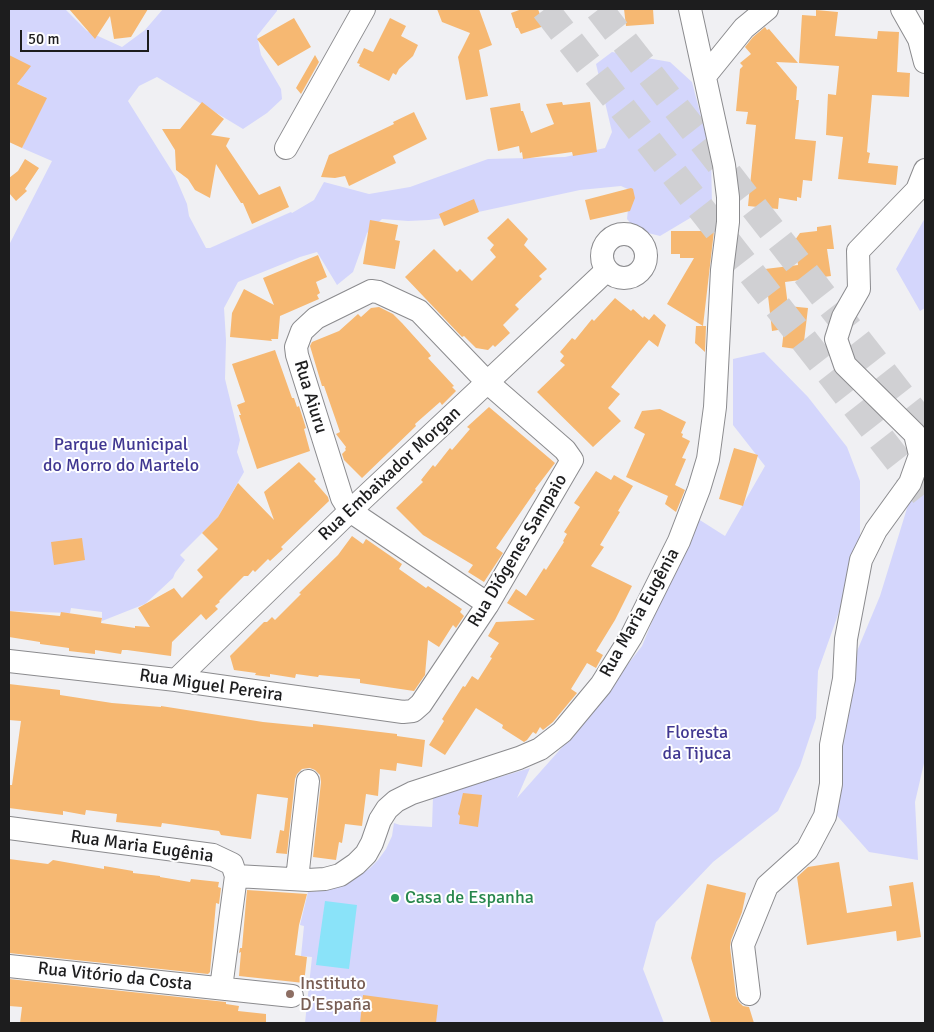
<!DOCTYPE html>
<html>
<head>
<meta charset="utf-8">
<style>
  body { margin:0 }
  #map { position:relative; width:934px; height:1032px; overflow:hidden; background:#f0f0f3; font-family:Signika,sans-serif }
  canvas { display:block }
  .frame { position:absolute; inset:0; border:10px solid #1d1d1e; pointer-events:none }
  .scale { position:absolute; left:20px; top:30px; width:129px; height:22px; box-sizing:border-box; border:2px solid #1d1d1e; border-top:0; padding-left:6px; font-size:15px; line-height:18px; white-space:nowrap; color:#1d1d1e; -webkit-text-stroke:4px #fefeff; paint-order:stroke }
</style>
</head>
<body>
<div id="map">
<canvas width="934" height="1032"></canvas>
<div class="frame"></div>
<div class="scale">50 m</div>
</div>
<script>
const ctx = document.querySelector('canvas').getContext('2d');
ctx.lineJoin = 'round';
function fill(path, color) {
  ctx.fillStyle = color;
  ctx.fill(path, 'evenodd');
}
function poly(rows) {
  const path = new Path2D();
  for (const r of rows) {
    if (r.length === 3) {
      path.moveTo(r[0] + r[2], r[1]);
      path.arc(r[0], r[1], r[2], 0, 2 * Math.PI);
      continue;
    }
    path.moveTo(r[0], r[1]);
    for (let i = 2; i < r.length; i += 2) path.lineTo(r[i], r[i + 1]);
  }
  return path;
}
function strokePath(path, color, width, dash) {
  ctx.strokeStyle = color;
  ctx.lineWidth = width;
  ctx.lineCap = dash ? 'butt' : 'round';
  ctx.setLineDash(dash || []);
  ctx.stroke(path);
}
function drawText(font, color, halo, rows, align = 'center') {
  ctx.font = font + ' Signika,sans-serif';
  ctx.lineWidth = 4;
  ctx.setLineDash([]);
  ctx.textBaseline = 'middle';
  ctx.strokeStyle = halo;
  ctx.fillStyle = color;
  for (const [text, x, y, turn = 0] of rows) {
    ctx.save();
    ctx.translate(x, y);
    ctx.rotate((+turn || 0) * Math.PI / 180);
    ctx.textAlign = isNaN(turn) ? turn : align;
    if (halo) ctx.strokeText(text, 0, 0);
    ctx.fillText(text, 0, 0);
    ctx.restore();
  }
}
fill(poly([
  [9,9,65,9,87,31,122,47,145,30,163,9,277,9,277,11,257,36,261,55,281,89,282,99,267,113,243,129,157,77,139,86,128,101,175,176,187,204,189,216,206,248,210,248,291,212,292,213,314,200,324,182,369,194,410,187,488,159,565,157,605,148,612,132,596,64,612,52,670,62,692,82,711,155,712,205,660,236,636,230,627,219,630,190,621,186,580,190,469,214,429,220,408,221,382,219,367,233,353,272,337,285,317,252,300,257,238,282,224,308,226,340,225,379,240,440,237,452,244,472,218,517,180,555,185,560,175,573,173,578,145,604,102,621,102,612,71,608,70,613,9,611,9,245,52,161,22,148,45,97,17,84,22,77,9,65],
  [925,218,925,308,920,311,896,269],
  [764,352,808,397,847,447,860,481,860,544,850,581,818,671,816,718,800,766,778,811,713,862,656,922,643,969,664,1023,305,1023,312,957,301,956,304,926,300,925,308,892,319,891,318,884,345,882,369,869,378,860,386,849,392,836,394,823,400,825,432,827,433,797,530,768,517,798,573,735,642,646,695,517,725,536,765,466,733,425,733,359],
  [925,475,925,759,915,802,918,860,869,852,825,802,850,668,880,596,908,505]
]), '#d4d6fc');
fill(poly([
  [325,901,357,905,349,969,316,965]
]), '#8ae3f9');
fill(poly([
  [69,9,148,9,131,37,114,39,110,16,95,39],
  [437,9,479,9,492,45,479,50,488,96,466,100,458,57,470,33,442,22],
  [522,9,538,9,544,26,521,34,518,28,516,28,511,13],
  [624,9,653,9,654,24,626,26],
  [816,10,838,12,835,36,877,39,878,31,899,32,897,72,910,73,909,97,872,95,867,152,870,153,868,163,898,166,896,185,838,179,843,137,826,135,828,94,836,95,839,66,799,63,802,15,816,16],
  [294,18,311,47,278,66,257,39],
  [390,18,406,26,401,36,418,45,413,56,399,69,396,75,393,73,389,81,359,66,360,64,357,63,364,48,373,52],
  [765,27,767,30,769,29,798,63,776,62,797,87,796,100,799,100,795,139,816,141,812,181,803,180,801,198,797,197,797,201,779,198,778,209,748,206,756,125,746,124,748,112,736,111,740,69,743,66,740,63,751,54,745,47,753,37],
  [9,55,31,66,17,84,47,98,22,148,9,142],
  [315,55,319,62,301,94,296,88],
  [202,102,224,119,211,135,230,138,226,146,259,195,280,186,289,207,252,224,243,203,241,203,216,164,210,198,195,190,188,179,176,170,175,150,162,129,180,129],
  [562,102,563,105,590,102,597,152,573,156,572,152,523,159,522,152,520,153,519,146,498,151,490,108,520,103,521,111,523,111,531,133,554,124,546,104],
  [414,112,427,139,393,156,396,163,349,186,345,176,335,178,321,177,329,155,394,124,393,122],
  [25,159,39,168,25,189,27,191,16,201,9,193,9,178,18,171],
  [631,188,633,189,635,198,630,211,590,220,585,200],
  [474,199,479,212,444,226,439,214],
  [508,218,528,239,524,245,547,269,539,276,542,279,515,305,519,309,503,325,510,333,495,347,493,345,488,350,476,348,464,336,462,337,405,277,434,249,457,272,460,269,472,281,496,257,490,250,494,245,487,238],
  [370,220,398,225,395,240,400,241,395,269,363,264],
  [831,225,834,249,827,249,831,276,785,282,788,306,808,308,803,350,782,347,784,329,772,331,765,269,798,265,795,240,800,233,817,231,817,227],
  [671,231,714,231,703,326,667,304,694,258,680,258,680,254,671,254],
  [318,255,327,277,316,282,320,293,317,295,319,299,280,316,278,339,271,339,272,341,230,337,232,313,244,289,274,305,263,278],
  [615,298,631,311,633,309,643,318,644,316,649,320,654,314,666,325,658,347,649,340,611,387,620,394,608,408,621,421,593,447,537,392,565,365,560,361,564,356,560,352,572,338,575,340,592,319,594,321],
  [379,307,393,314,402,323,429,353,431,356,428,358,454,386,452,387,456,391,442,405,440,402,415,424,416,426,362,478,344,460,342,454,346,450,345,449,346,447,336,434,340,432,324,386,322,386,310,346,312,342,339,331,358,314,361,317,371,308],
  [696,326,706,326,705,352,695,343],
  [275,350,292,398,294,398,297,407,299,406,306,428,304,429,310,451,257,469,239,415,241,415,237,405,245,402,232,364],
  [489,407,555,463,535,489,536,490,496,548,503,553,484,582,468,572,473,565,423,535,396,508,423,482,421,480,433,465,435,467,450,448,452,450,470,429,467,427],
  [660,409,686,422,681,433,683,434,682,437,690,441,682,458,686,459,675,485,685,490,676,512,665,504,668,496,626,477,645,434,634,428,642,411],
  [734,448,758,455,743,506,719,499],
  [299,462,316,479,314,481,328,497,329,501,281,547,283,549,270,561,268,559,255,572,253,570,248,576,244,576,219,601,220,602,215,606,218,609,206,620,201,614,172,642,171,656,127,650,122,650,121,654,95,650,95,654,69,651,69,648,40,644,40,642,9,637,9,611,60,616,61,612,102,618,101,623,135,628,135,626,150,627,138,608,174,588,182,598,203,577,197,570,218,549,202,533,218,517,238,483,274,520,264,492],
  [596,471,611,480,614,475,633,486,618,511,620,512,600,545,604,547,591,566,632,586,615,620,596,651,603,655,596,668,587,663,571,689,577,693,553,722,543,730,540,727,536,734,533,732,527,740,524,742,502,728,503,725,476,708,445,755,429,745,444,721,442,719,463,686,465,687,472,676,478,680,492,658,490,657,499,643,488,636,496,622,535,620,507,603,516,589,526,596,544,568,546,570,564,542,563,541,567,534,564,532,580,507,574,503],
  [352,536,363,544,366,539,402,564,399,569,426,588,428,586,462,609,460,612,464,616,456,628,453,625,439,647,428,640,425,675,414,691,360,683,360,679,319,675,318,677,296,674,295,678,270,674,270,677,255,675,256,673,234,670,230,656,264,622,267,622,272,617,275,620,301,594,299,593,338,555],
  [82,538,85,560,54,565,51,542],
  [9,684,60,690,60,695,112,703,161,707,161,706,263,722,313,727,313,724,397,734,397,736,425,740,422,767,397,763,396,771,380,769,378,796,366,794,362,826,345,824,342,843,339,842,336,860,313,857,321,782,320,775,315,770,310,768,302,769,297,774,295,779,287,854,276,853,280,830,284,831,288,798,257,794,251,839,221,835,219,831,162,823,161,827,116,822,117,814,86,810,85,815,63,811,63,815,9,808,9,785,12,785,21,721,9,720],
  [463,793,482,795,478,827,459,824,460,816,458,814],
  [9,859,48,864,53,860,104,869,104,866,133,871,133,873,160,876,160,877,190,882,191,879,219,882,218,887,221,888,219,904,216,903,210,972,208,974,9,953],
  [839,862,847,913,892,906,889,886,913,882,921,937,897,941,896,931,807,945,797,877,808,867],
  [707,884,746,893,742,912,731,940,730,947,736,996,739,1002,743,1006,749,1007,754,1023,711,1023,691,958],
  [247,890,307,894,299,925,295,955,307,957,304,983,239,976,241,952,239,953,240,948,242,948],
  [9,979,226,1002,226,1004,239,1006,238,1011,266,1014,266,1023,20,1023,22,1007,9,1006],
  [363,995,438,1005,436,1023,360,1023]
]), '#f6b872');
strokePath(poly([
  [545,9,925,495],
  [599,9,925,426]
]), '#d0d0d3', 28, [28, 14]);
const minor = poly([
  [902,9,919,39,925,62],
  [705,76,744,28,767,9],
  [286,148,364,9],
  [624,256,22],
  [9,661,176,680,403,712,413,711,421,704,488,604,572,460,565,450,487,382,419,311,378,292,371,291,316,318,302,331,296,347,297,355,342,498,350,511,488,604],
  [176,680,350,511,607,270],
  [9,828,213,855,232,864,236,876,221,988],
  [236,876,308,880,325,879,340,875,356,864,366,854,372,843,380,820,387,809,396,801,412,793,519,758,540,749,562,732,601,685,631,637,679,541,699,489,708,459,715,407,722,270,728,222,728,197,724,165,690,9],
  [297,879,308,781],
  [9,966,292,996],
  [749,994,743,945,767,886,807,850,825,816,831,784,831,745,844,679,846,639,861,560,876,530,910,483,920,455,915,434,845,365,836,339,843,317,859,289,858,251,917,190,925,170]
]);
strokePath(minor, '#8b8b8e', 24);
strokePath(minor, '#fff', 22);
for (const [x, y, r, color] of [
  [395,898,5,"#2e9e5b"],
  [290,994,5,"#8d6e63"]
]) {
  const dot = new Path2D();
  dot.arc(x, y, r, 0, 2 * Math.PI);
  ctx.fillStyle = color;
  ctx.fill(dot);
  strokePath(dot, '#fefeff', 2);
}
drawText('18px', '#1d1d1e', '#fefeff', [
  ["Rua Aiuru",310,397,73],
  ["Rua Embaixador Morgan",390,474,-43],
  ["Rua Diógenes Sampaio",518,551,-59],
  ["Rua Maria Eugênia",640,613,-61],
  ["Rua Miguel Pereira",211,686,8],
  ["Rua Maria Eugênia",142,847,8],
  ["Rua Vitório da Costa",115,977,6]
]);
drawText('18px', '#403791', '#fefeff', [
  ["Parque Municipal",121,445],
  ["do Morro do Martelo",121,466],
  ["Floresta",697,733],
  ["da Tijuca",697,754]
]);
drawText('18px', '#27864d', '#fefeff', [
  ["Casa de Espanha",405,898]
], 'left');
drawText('18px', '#785e54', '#fefeff', [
  ["Instituto",300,984],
  ["D'España",300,1005]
], 'left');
</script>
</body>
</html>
